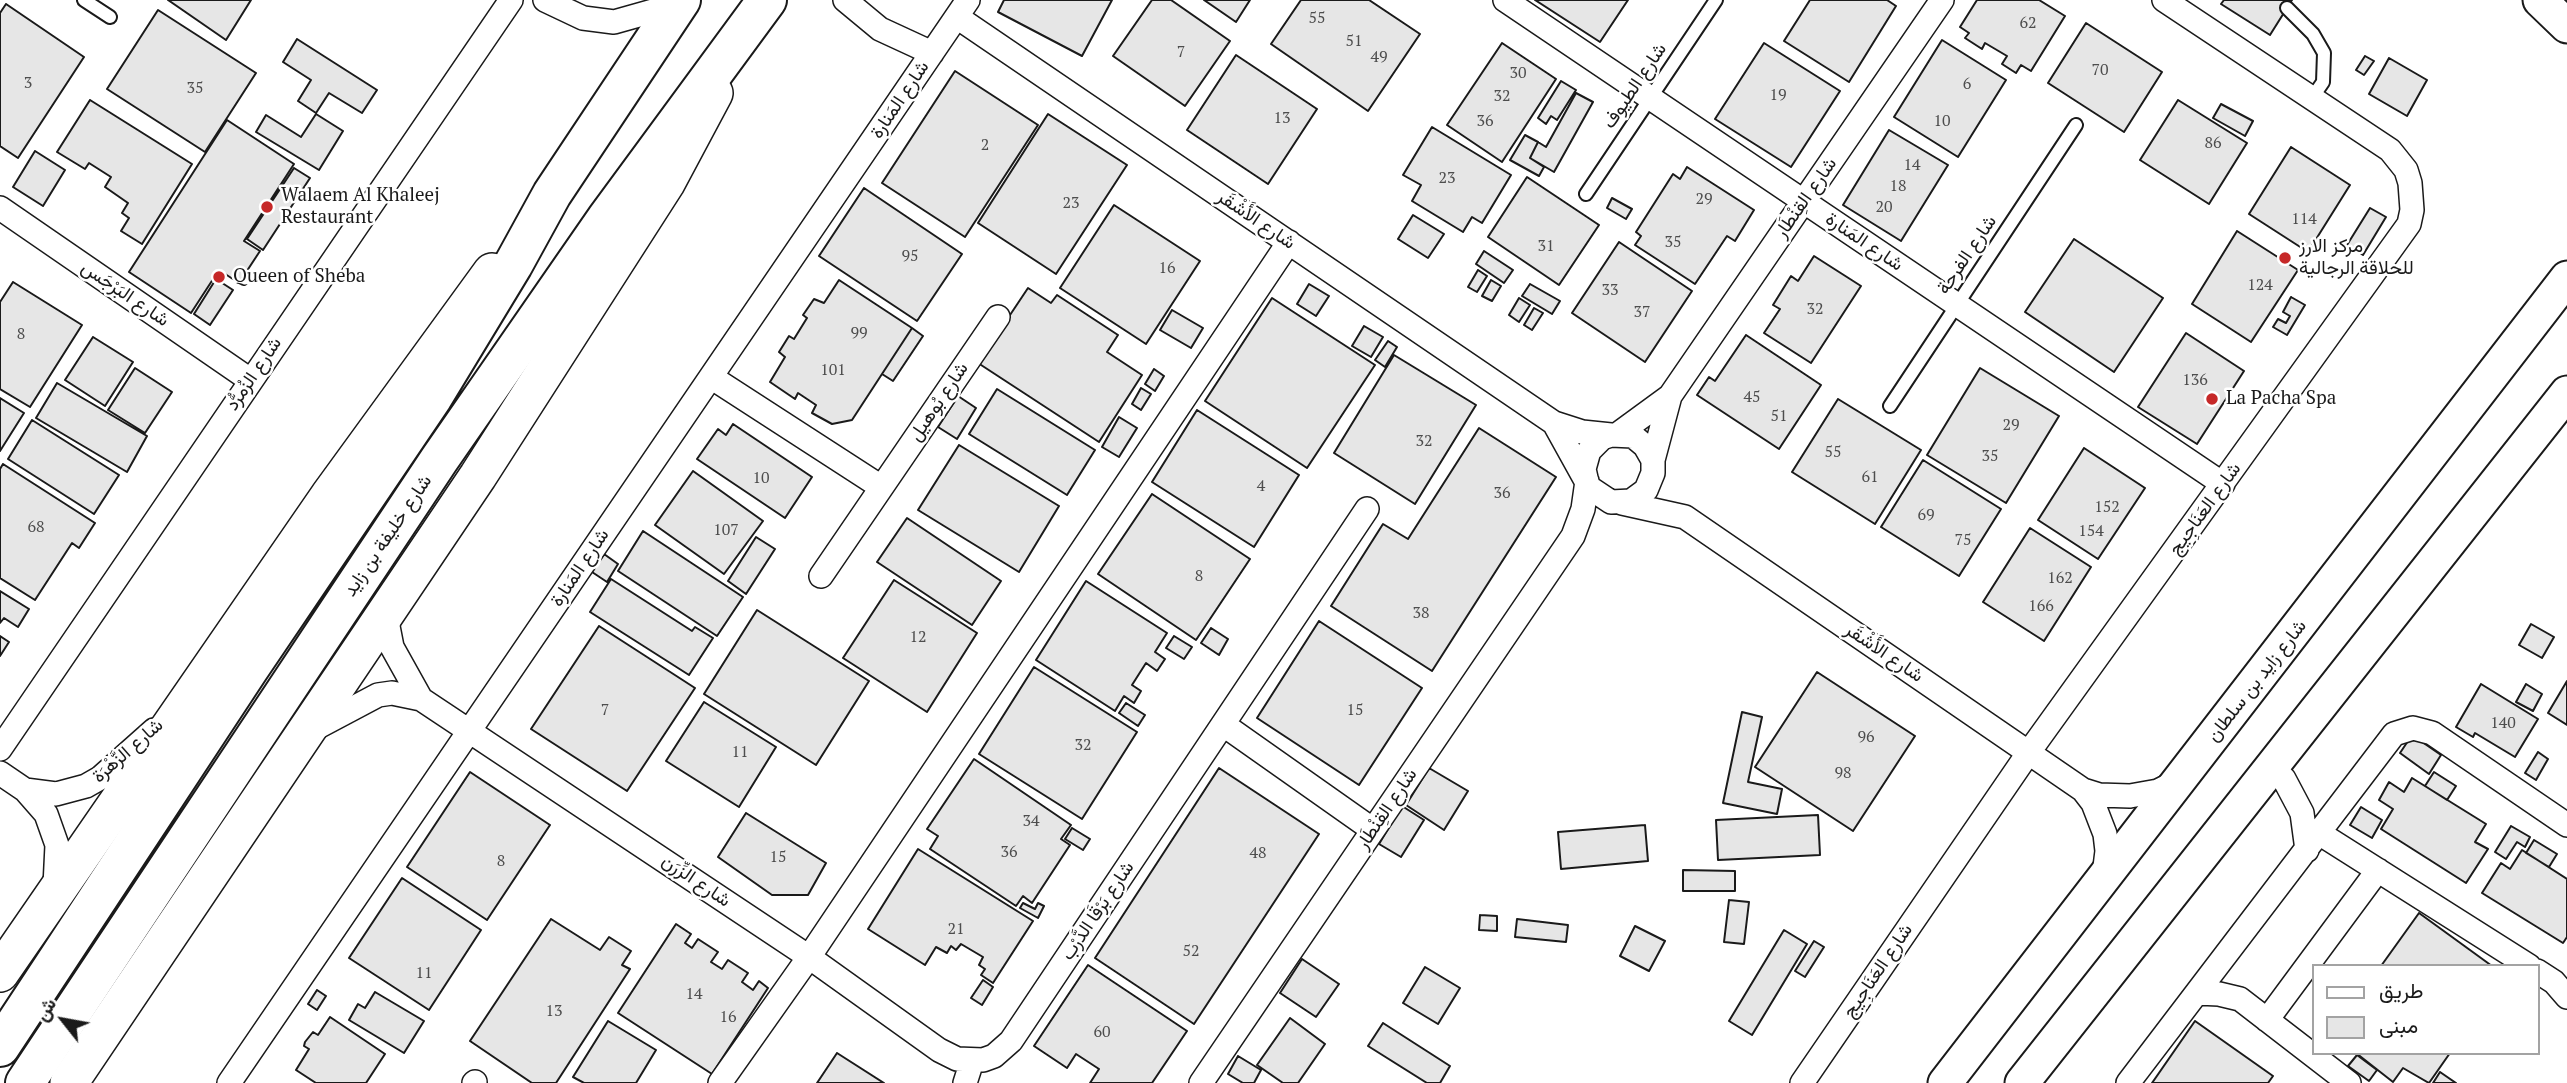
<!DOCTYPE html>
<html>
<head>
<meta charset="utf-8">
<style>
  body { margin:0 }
  #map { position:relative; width:2567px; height:1083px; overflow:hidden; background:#fff; font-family:"PT Serif",Vazirmatn,serif }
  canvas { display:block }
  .legend { position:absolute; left:2312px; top:964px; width:228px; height:91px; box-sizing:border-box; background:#fff; border:2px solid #a3a3a3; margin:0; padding:9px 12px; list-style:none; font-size:21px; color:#1a1a1a }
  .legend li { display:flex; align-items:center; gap:14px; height:35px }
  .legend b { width:35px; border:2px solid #a3a3a3 }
  .north { position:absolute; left:28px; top:985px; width:70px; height:70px; -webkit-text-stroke:5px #fff; paint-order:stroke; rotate:301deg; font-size:19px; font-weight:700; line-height:28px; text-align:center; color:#1a1a1a }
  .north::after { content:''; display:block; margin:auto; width:24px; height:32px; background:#1a1a1a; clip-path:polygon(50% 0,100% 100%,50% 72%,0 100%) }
</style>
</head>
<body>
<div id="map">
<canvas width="2567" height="1083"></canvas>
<ul class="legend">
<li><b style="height:9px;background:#fff"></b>طريق</li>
<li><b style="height:19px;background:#e6e6e6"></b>مبنى</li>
</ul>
<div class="north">ش</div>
</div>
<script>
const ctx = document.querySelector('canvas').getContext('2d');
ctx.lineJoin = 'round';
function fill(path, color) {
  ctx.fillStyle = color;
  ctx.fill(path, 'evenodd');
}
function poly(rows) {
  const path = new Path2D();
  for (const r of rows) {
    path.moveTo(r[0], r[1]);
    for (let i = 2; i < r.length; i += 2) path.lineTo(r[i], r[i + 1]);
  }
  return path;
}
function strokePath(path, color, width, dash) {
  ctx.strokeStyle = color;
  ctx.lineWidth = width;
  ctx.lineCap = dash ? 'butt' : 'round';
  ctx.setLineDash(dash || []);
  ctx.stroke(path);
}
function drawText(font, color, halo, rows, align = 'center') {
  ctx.font = font + ' "PT Serif",Vazirmatn,serif';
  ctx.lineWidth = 5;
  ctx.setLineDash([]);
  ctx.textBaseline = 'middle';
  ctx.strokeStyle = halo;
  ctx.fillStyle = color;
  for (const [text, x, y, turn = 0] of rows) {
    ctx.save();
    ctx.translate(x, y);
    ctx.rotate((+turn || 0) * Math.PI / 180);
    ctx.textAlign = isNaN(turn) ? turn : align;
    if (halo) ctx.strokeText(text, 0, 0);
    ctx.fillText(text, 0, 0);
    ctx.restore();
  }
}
const building = poly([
  [168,0,251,0,226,40,168,0],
  [1004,0,1112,0,1082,56,998,12,1004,0],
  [1152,0,1171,0,1230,41,1185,106,1113,56,1152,0],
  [1204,0,1250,0,1236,22,1204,0],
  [1301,0,1369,0,1420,34,1368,111,1271,44,1301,0],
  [1535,0,1628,0,1600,42,1535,0],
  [1810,0,1887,0,1896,6,1849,82,1784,41,1810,0],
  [1977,0,2039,0,2065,16,2031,71,2021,65,2016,73,2002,64,2007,56,1985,43,1982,49,1965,38,1969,33,1960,27,1977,0],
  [2224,0,2292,0,2270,35,2221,4,2224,0],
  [6,4,84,57,18,158,0,146,0,13,6,4],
  [158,10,256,73,205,152,107,89,158,10],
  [2086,23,2162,72,2124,132,2048,83,2086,23],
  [297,39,377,90,362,113,329,93,316,113,298,101,311,80,283,62,297,39],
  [1942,40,2006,80,1958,157,1894,117,1942,40],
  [1502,43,1556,79,1502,162,1447,125,1502,43],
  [1764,43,1840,91,1791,167,1715,119,1764,43],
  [1236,55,1317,109,1268,184,1187,130,1236,55],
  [2365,56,2374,61,2364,75,2356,70,2365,56],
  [2389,58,2427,80,2407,116,2369,94,2389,58],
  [955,71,1038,125,965,237,882,183,955,71],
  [1561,81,1576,90,1557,120,1551,116,1546,124,1538,118,1561,81],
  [1576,93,1593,102,1554,172,1530,158,1538,142,1546,147,1576,93],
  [90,100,192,164,142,244,121,231,129,218,122,213,128,203,105,187,111,177,89,163,85,169,57,152,90,100],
  [2178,100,2247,143,2209,204,2140,160,2178,100],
  [2221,104,2253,121,2245,136,2213,118,2221,104],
  [316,114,343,131,319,170,256,132,266,115,301,137,316,114],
  [1048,114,1127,165,1056,274,978,223,1048,114],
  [227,120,294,164,244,241,260,251,239,283,219,270,191,313,129,272,227,120],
  [1432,127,1511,175,1482,223,1472,217,1463,232,1412,201,1421,185,1403,175,1432,127],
  [1889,130,1948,165,1901,241,1843,205,1889,130],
  [1525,135,1538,142,1530,158,1544,167,1539,176,1510,160,1525,135],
  [2291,147,2350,185,2308,252,2249,214,2291,147],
  [35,151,65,170,43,206,13,187,35,151],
  [1687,167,1754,210,1735,241,1727,236,1695,284,1635,245,1641,236,1636,232,1673,174,1680,179,1687,167],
  [294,168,310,178,263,250,247,239,294,168],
  [1527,177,1599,225,1559,285,1488,237,1527,177],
  [864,188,962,254,917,321,819,256,864,188],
  [1612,198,1632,209,1626,219,1607,208,1612,198],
  [1114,205,1200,261,1146,344,1060,288,1114,205],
  [2370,208,2386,217,2363,255,2347,245,2370,208],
  [1413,215,1444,234,1428,258,1398,239,1413,215],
  [2237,231,2298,270,2251,342,2192,304,2237,231],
  [2074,239,2163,298,2114,372,2025,312,2074,239],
  [1619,242,1692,291,1645,362,1572,313,1619,242],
  [1484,251,1513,270,1504,283,1476,264,1484,251],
  [1814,256,1861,286,1811,363,1764,333,1780,309,1773,305,1791,276,1798,281,1814,256],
  [1478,270,1487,276,1477,292,1468,287,1478,270],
  [216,279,233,290,210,325,194,314,216,279],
  [839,280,912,328,852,420,832,424,812,413,816,405,798,393,795,399,770,382,785,357,779,352,789,336,794,339,807,318,803,315,814,299,824,303,839,280],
  [1491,280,1501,286,1492,301,1482,296,1491,280],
  [13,282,82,325,30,407,0,389,0,302,13,282],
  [1309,284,1329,296,1316,316,1297,304,1309,284],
  [1530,284,1560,301,1552,314,1522,296,1530,284],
  [1028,288,1051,303,1057,295,1118,335,1107,352,1142,375,1099,442,978,363,1028,288],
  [2291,297,2305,305,2287,335,2273,327,2278,319,2286,323,2290,316,2283,312,2291,297],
  [1272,298,1375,365,1307,468,1205,401,1272,298],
  [1519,298,1530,305,1519,322,1509,315,1519,298],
  [1534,308,1543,313,1532,330,1524,325,1534,308],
  [1172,310,1203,328,1191,348,1160,330,1172,310],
  [1364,326,1383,337,1371,357,1352,346,1364,326],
  [912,328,923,336,893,381,882,374,912,328],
  [2186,333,2244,371,2197,444,2138,407,2186,333],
  [1746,335,1821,385,1779,449,1697,395,1709,377,1715,381,1746,335],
  [93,337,133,362,105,406,65,380,93,337],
  [1388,341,1397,347,1385,367,1375,360,1388,341],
  [1394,355,1476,405,1415,504,1334,453,1394,355],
  [135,368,172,392,145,433,108,410,135,368],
  [1980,368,2059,416,2006,503,1927,455,1980,368],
  [1154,369,1164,376,1155,391,1145,384,1154,369],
  [57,383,147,436,127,472,36,418,57,383],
  [1141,388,1151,394,1141,410,1132,404,1141,388],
  [997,389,1095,450,1067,495,969,434,997,389],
  [958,396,976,408,957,439,938,427,958,396],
  [0,398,24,413,0,451,0,398],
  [1838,399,1921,450,1875,524,1792,472,1838,399],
  [1197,410,1299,475,1254,547,1152,482,1197,410],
  [1119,417,1137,428,1119,457,1102,447,1119,417],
  [32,420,119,475,94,514,8,459,32,420],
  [733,424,812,477,785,518,697,459,718,429,726,435,733,424],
  [1479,428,1556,477,1432,671,1331,606,1383,524,1408,539,1479,428],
  [959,445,1059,506,1019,572,918,510,959,445],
  [2084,448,2145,488,2098,559,2038,520,2084,448],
  [1923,460,2001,509,1959,576,1881,527,1923,460],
  [3,464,95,523,79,548,72,543,35,600,0,578,0,469,3,464],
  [693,471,763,521,724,574,655,525,693,471],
  [1152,494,1250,559,1196,640,1098,574,1152,494],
  [907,518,1001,581,972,625,877,562,907,518],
  [2030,528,2091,567,2044,641,1983,602,2030,528],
  [643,531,743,597,717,636,618,571,643,531],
  [756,537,775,549,746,594,728,581,756,537],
  [604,554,618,564,607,582,592,572,604,554],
  [611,579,692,631,695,627,713,638,689,675,590,612,611,579],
  [894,580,977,633,927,712,843,658,894,580],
  [1086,581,1167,633,1155,652,1165,659,1157,671,1146,663,1132,685,1141,691,1134,703,1124,696,1115,711,1036,660,1086,581],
  [0,591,29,609,18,627,4,618,0,623,0,591],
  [757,610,869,681,816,765,704,694,757,610],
  [1319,621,1422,688,1359,785,1257,718,1319,621],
  [2531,624,2554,637,2542,658,2519,645,2531,624],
  [599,626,695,688,627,791,531,729,599,626],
  [1211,628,1228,639,1219,655,1201,643,1211,628],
  [0,636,9,642,0,656,0,636],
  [1174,636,1192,647,1184,659,1166,648,1174,636],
  [1034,667,1137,732,1082,819,979,754,1034,667],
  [1817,672,1915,736,1853,831,1755,767,1817,672],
  [2567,681,2567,725,2548,713,2567,681],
  [2481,684,2538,719,2515,757,2475,733,2473,737,2456,727,2481,684],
  [2526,684,2542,694,2533,711,2516,702,2526,684],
  [704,702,776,747,739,807,666,761,704,702],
  [1126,703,1145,715,1138,726,1119,713,1126,703],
  [1742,712,1762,717,1748,782,1782,789,1777,814,1723,803,1742,712],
  [2412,735,2441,755,2429,774,2400,753,2412,735],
  [2538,752,2548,759,2536,780,2525,773,2538,752],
  [974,759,1071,825,1061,839,1070,845,1032,903,1023,896,1016,906,930,849,938,836,927,829,974,759],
  [1219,768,1319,834,1194,1024,1095,958,1219,768],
  [1429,768,1468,791,1444,830,1406,805,1429,768],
  [470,772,550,825,487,920,407,867,470,772],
  [2434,772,2456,786,2447,800,2425,786,2434,772],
  [2412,778,2486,824,2475,842,2488,849,2466,883,2381,829,2393,809,2379,800,2389,782,2404,792,2412,778],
  [1402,806,1424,820,1401,857,1379,844,1402,806],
  [2361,807,2382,820,2372,838,2350,825,2361,807],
  [746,813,826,863,808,895,772,895,718,857,746,813],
  [1818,815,1820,855,1718,860,1716,820,1818,815],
  [1645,825,1648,861,1561,869,1558,832,1645,825],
  [2511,826,2530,837,2525,847,2517,842,2506,859,2495,852,2511,826],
  [1072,828,1090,839,1083,850,1065,839,1072,828],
  [2534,840,2557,854,2549,867,2526,853,2534,840],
  [918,849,1033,921,993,983,981,975,985,969,979,965,983,957,961,944,956,950,951,946,947,953,936,947,925,965,868,929,918,849],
  [2522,850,2567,879,2567,937,2563,943,2482,893,2501,863,2510,869,2522,850],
  [1683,870,1735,871,1735,891,1683,891,1683,870],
  [402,878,481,930,429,1010,349,958,402,878],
  [1729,900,1749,902,1744,944,1724,942,1729,900],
  [1023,903,1035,909,1038,903,1044,906,1038,918,1020,908,1023,903],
  [2419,913,2492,966,2381,966,2419,913],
  [1480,915,1497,916,1497,931,1479,930,1480,915],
  [551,919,600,950,609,937,631,951,622,965,630,969,556,1083,532,1083,470,1041,551,919],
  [1517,919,1568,925,1566,942,1515,937,1517,919],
  [676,924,691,934,685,943,692,948,698,939,718,952,711,962,722,969,728,960,748,973,742,982,753,990,759,981,768,988,712,1074,618,1013,676,924],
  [1635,926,1665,941,1649,971,1620,956,1635,926],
  [1784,930,1807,944,1752,1035,1729,1021,1784,930],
  [1814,941,1824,947,1805,977,1795,971,1814,941],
  [1302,959,1339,984,1316,1017,1280,993,1302,959],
  [1088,965,1187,1031,1152,1083,1090,1083,1099,1069,1076,1054,1067,1068,1034,1046,1088,965],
  [1425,967,1460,988,1438,1024,1403,1003,1425,967],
  [983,980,993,987,982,1005,971,998,983,980],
  [317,990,326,996,317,1010,308,1004,317,990],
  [375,992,424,1021,404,1053,349,1020,358,1004,365,1008,375,992],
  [330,1017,385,1054,366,1083,316,1083,296,1070,309,1049,304,1046,305,1042,313,1032,318,1035,330,1017],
  [1290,1018,1325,1044,1298,1083,1283,1083,1257,1065,1290,1018],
  [608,1021,656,1050,636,1083,584,1083,573,1077,608,1021],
  [2195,1021,2273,1076,2268,1083,2152,1083,2195,1021],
  [1383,1023,1450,1066,1440,1083,1427,1083,1368,1046,1383,1023],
  [837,1053,884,1083,817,1083,837,1053],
  [2356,1053,2450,1053,2429,1083,2403,1068,2393,1082,2356,1053],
  [2357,1055,2377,1070,2369,1081,2348,1066,2357,1055],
  [1238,1056,1261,1070,1254,1083,1243,1083,1228,1074,1238,1056],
  [2440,1072,2456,1083,2433,1083,2440,1072]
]);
fill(building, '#e6e6e6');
strokePath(building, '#1a1a1a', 2);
const service = poly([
  [84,0,110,17],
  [2287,8,2313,34,2324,53,2323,82,2312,98],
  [1586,194,1716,0],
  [1890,406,2076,125]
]);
const minor = poly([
  [545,0,583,18,614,22,678,4],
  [845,0,880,29,932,53],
  [1505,0,2223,484],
  [957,17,1554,423,1582,432,1611,435],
  [0,208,250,380],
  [711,377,881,487],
  [1554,423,1590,488,1611,502,1631,501,1646,490,1653,473,1653,460,1645,446,1633,436,1611,435,1602,438,1589,451,1584,469,1586,478],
  [1618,434,1670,396],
  [1653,460,1670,396,1942,0],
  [1622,503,1685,517,2083,790,2099,795,2130,796,2158,791,2176,782],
  [821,576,998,317],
  [385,611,392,647,421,699],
  [1224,725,1373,830],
  [312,730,378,695,392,693,421,699,809,957,939,1050,957,1059,983,1060,994,1056,1011,1041,1367,509],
  [0,749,511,0],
  [2271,766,2284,779,2302,813,2307,850],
  [0,773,25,790,46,814,57,845,55,886],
  [25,790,56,794,86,786,100,778,154,730],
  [2083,790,2093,803,2105,834,2107,851,2104,875],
  [2319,833,2529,966],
  [2537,971,2554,982,2567,997],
  [2197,993,2219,994,2240,999,2349,1083],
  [2267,1020,2378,870],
  [229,1083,968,0],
  [474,1083,475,1082],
  [720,1083,809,957,1289,242],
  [965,1083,972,1061],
  [1201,1083,1573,536,1583,509,1587,481],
  [1802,1083,2029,752,2409,224,2412,210,2410,183,2406,170,2390,150,2164,0],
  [2128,1083,2394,734,2413,728,2432,733,2567,825]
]);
const secondary = poly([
  [2540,0,2567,26],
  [1945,1083,2567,278],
  [2022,1083,2567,393]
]);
const primary = poly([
  [0,973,329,496,492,272],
  [69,1083,478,476,666,183,714,93]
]);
const trunk = poly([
  [0,1047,249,669,433,397,513,265,552,194,681,0],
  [25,1083,439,460,606,219,767,0]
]);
strokePath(service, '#1a1a1a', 16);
strokePath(minor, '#1a1a1a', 26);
strokePath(secondary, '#1a1a1a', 37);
strokePath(primary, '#1a1a1a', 40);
strokePath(trunk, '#1a1a1a', 42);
strokePath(service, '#fff', 12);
strokePath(minor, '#fff', 23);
strokePath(secondary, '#fff', 33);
strokePath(primary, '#fff', 37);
strokePath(trunk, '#fff', 38);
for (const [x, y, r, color] of [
  [267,207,7,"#c62828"],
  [2285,258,7,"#c62828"],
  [219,277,7,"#c62828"],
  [2212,399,7,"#c62828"]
]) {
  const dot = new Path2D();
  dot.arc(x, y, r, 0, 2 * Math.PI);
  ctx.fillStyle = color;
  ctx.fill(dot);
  strokePath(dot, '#fff', 2.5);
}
drawText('16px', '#4d4d4d', null, [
  ["55",1317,18],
  ["62",2028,23],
  ["51",1354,41],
  ["7",1181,52],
  ["49",1379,57],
  ["70",2100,70],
  ["30",1518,73],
  ["3",28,83],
  ["6",1967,84],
  ["35",195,88],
  ["19",1778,95],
  ["32",1502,96],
  ["13",1282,118],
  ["36",1485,121],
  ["10",1942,121],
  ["86",2213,143],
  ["2",985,145],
  ["14",1912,165],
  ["23",1447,178],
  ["18",1898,186],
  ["29",1704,199],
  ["23",1071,203],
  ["20",1884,207],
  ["114",2304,219],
  ["35",1673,242],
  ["31",1546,246],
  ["95",910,256],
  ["16",1167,268],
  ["124",2260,285],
  ["33",1610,290],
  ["32",1815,309],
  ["37",1642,312],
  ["99",859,333],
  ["8",21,334],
  ["101",833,370],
  ["136",2195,380],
  ["45",1752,397],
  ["51",1779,416],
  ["29",2011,425],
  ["32",1424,441],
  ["55",1833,452],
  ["35",1990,456],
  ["61",1870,477],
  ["10",761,478],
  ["4",1261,486],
  ["36",1502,493],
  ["152",2107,507],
  ["69",1926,515],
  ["68",36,527],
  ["107",726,530],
  ["154",2091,531],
  ["75",1963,540],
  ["8",1199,576],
  ["162",2060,578],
  ["166",2041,606],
  ["38",1421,613],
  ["12",918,637],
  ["7",605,710],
  ["15",1355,710],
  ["140",2503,723],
  ["96",1866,737],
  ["32",1083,745],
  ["11",740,752],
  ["98",1843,773],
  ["34",1031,821],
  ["36",1009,852],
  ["48",1258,853],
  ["15",778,857],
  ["8",501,861],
  ["21",956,929],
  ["52",1191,951],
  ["11",424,973],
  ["14",694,994],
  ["13",554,1011],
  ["16",728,1017],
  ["60",1102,1032]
]);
drawText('19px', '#1a1a1a', '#fff', [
  ["شارع الطيوف",1635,86,-56],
  ["شارع المَنارة",900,100,-56],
  ["شارع القِنْطَار",1806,198,-55],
  ["شارع الأَشْقَر",1256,220,34],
  ["شارع المَنارة",1864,242,34],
  ["شارع الفرحة",1967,255,-56],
  ["شارع البَرْجَس",125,294,34],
  ["شارع الزُمرُّد",254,374,-56],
  ["شارع بُوهيل",939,402,-56],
  ["شارع العَنَاجِيج",2205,509,-54],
  ["شارع خليفة بن زايد",388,536,-56],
  ["شارع المَنارة",580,568,-56],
  ["شارع الأَشْقَر",1884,653,34],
  ["شارع زايد بن سلطان",2257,681,-52],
  ["شارع الزَّهْرَة",128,751,-41],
  ["شارع القِنْطَار",1387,809,-56],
  ["شارع الزِّرَن",696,881,34],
  ["شارع بَرْقَا الدَّرْب",1098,911,-56],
  ["شارع العَنَاجِيج",1878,971,-56]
]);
drawText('19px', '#1a1a1a', '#fff', [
  ["Walaem Al Khaleej",281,196],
  ["Restaurant",281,218],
  ["مركز الارز",2299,247],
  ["للحلاقة الرجالية",2299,269],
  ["Queen of Sheba",233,277],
  ["La Pacha Spa",2226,399]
], 'left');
</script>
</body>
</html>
